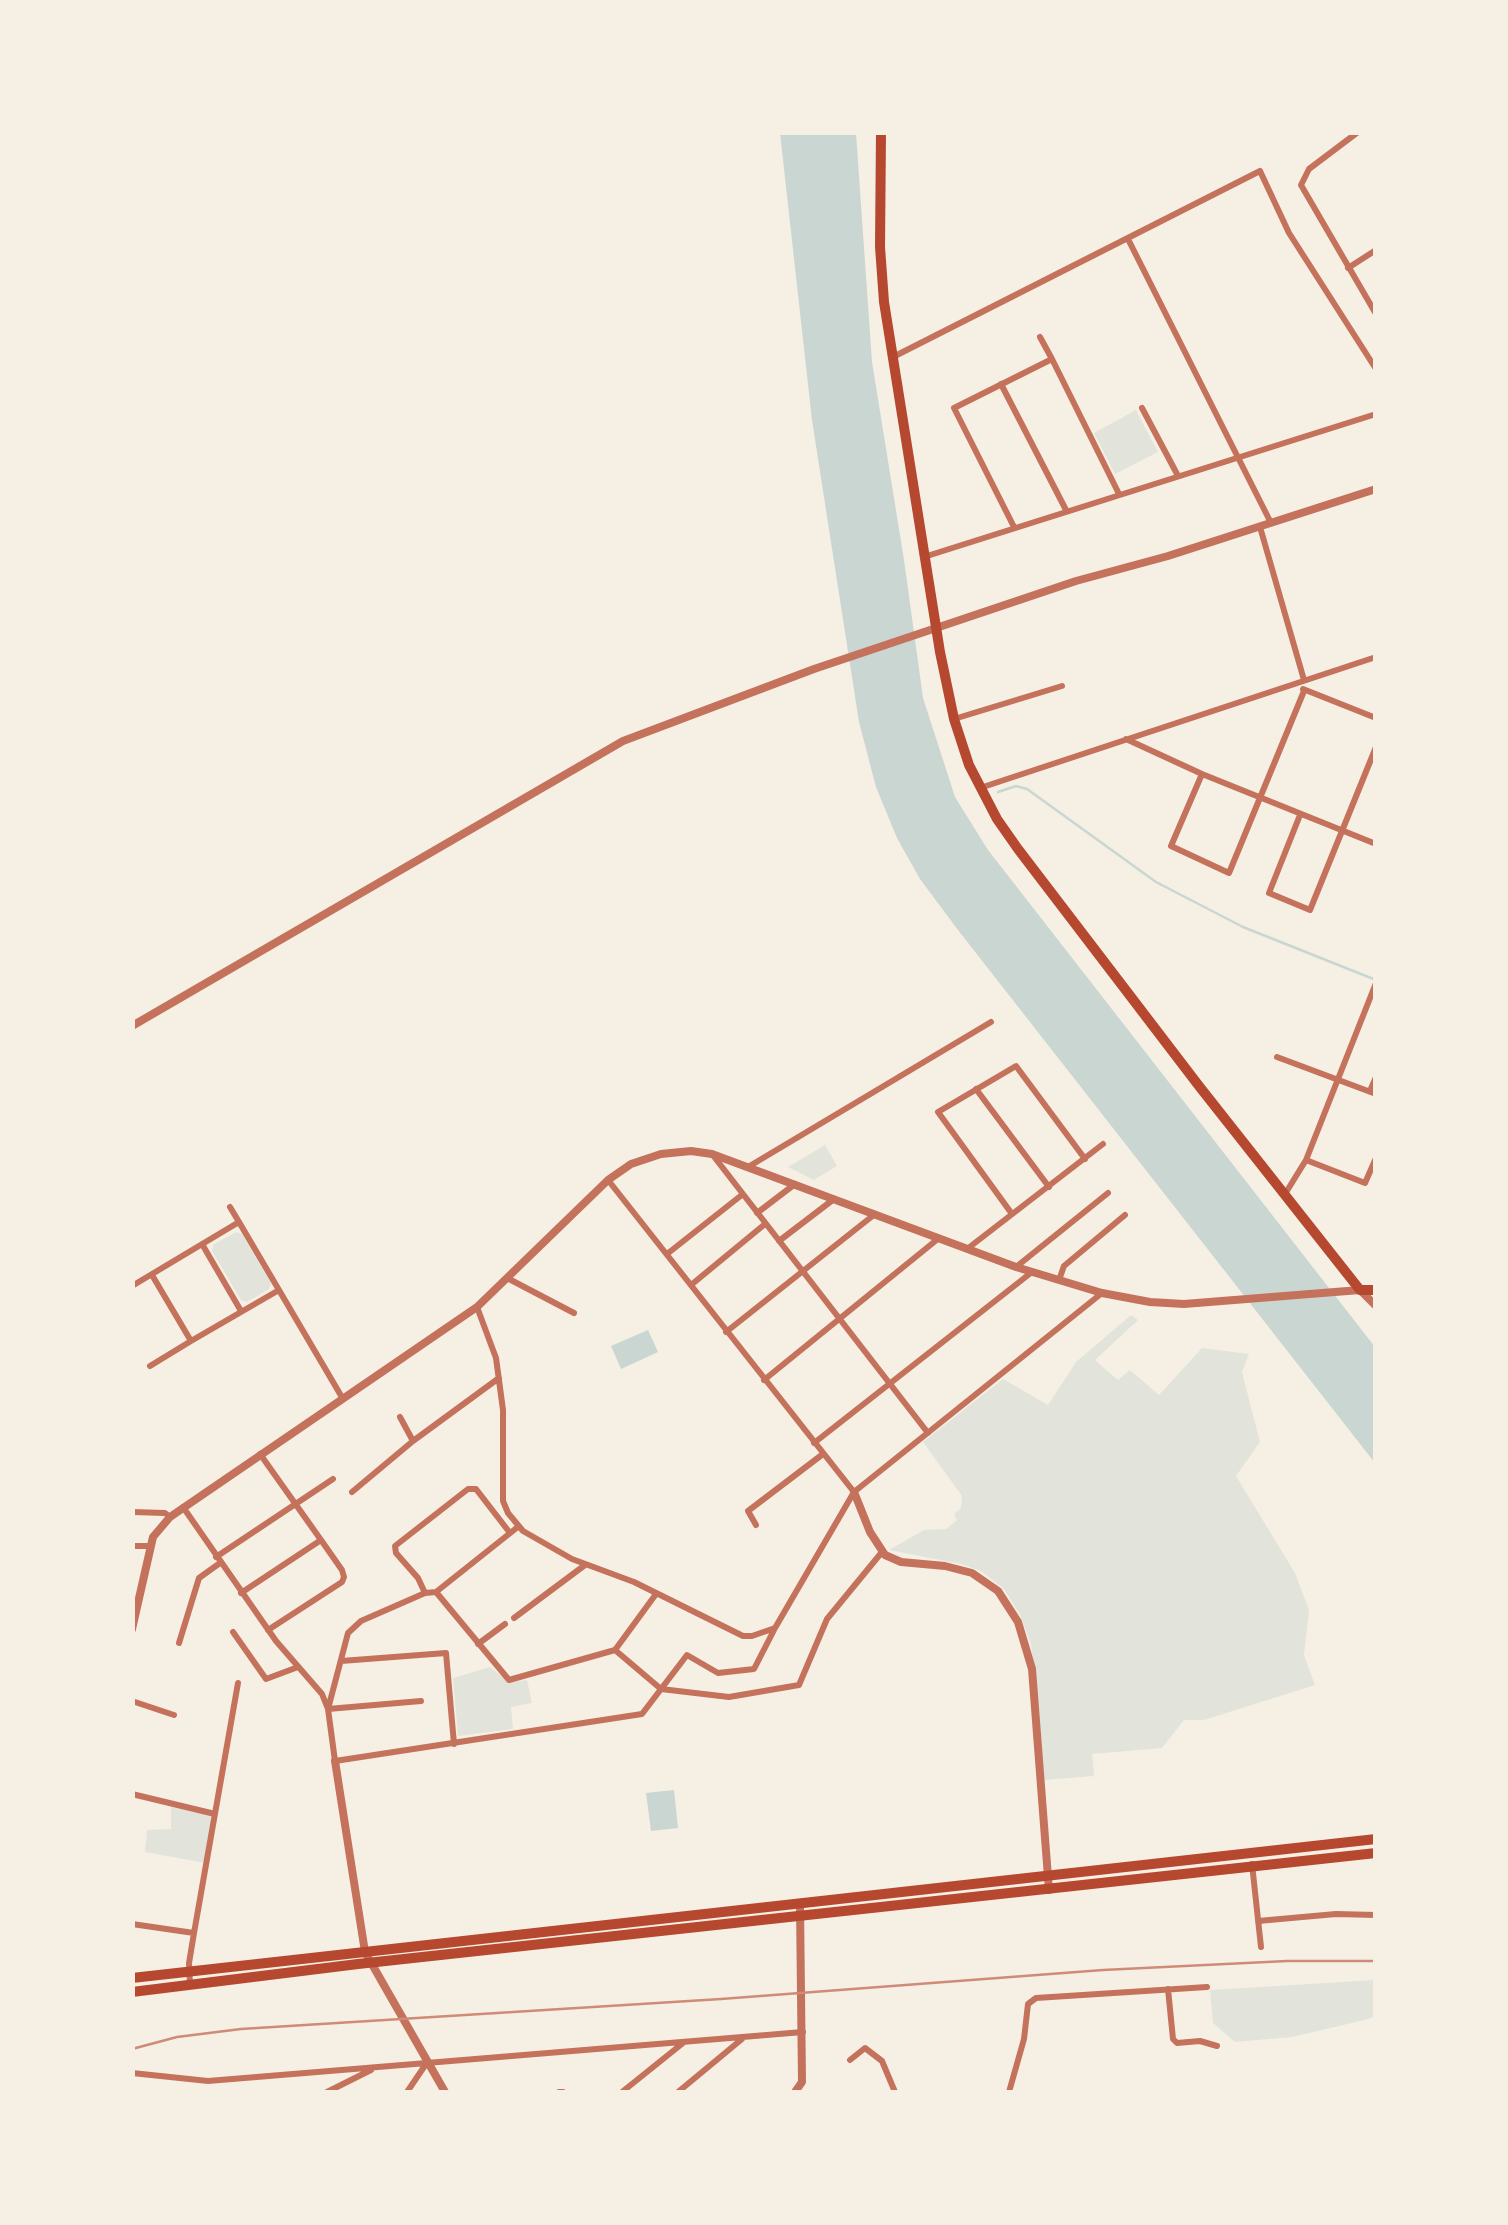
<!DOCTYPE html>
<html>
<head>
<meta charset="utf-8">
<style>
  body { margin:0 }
  #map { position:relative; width:1508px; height:2225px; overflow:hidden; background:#f6efe4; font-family:"Work Sans",sans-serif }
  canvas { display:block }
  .frame { position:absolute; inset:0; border:135px solid #f6efe4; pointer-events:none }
</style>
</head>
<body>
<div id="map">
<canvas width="1508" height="2225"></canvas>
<div class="frame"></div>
</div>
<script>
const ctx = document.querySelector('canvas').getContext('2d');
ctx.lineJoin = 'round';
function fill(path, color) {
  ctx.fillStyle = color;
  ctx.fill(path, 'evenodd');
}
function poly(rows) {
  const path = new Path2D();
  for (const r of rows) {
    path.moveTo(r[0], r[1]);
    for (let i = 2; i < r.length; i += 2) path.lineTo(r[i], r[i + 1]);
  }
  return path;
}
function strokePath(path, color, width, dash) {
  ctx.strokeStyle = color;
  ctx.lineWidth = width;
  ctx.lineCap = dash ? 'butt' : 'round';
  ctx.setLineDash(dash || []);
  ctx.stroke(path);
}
fill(poly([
  [1136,410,1158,452,1115,474,1094,433],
  [825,1145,837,1166,814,1180,788,1167],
  [236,1232,242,1234,271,1283,269,1289,247,1302,241,1300,212,1251,214,1244],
  [1131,1315,1138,1320,1095,1360,1118,1380,1130,1370,1159,1395,1202,1348,1249,1354,1242,1372,1260,1442,1236,1476,1295,1573,1309,1610,1304,1655,1315,1685,1204,1720,1184,1720,1162,1748,1092,1754,1094,1776,1044,1780,1031,1644,1020,1615,1004,1589,981,1571,961,1564,889,1550,924,1530,946,1529,957,1520,954,1514,961,1508,962,1496,923,1442,1003,1379,1048,1405,1076,1362],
  [490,1667,509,1682,527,1680,532,1703,511,1707,513,1729,458,1736,453,1678],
  [171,1804,215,1814,206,1863,145,1852,147,1830,171,1829],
  [1375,1980,1375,2017,1356,2022,1292,2037,1235,2042,1213,2023,1210,1990]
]), '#e2e4dc');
fill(poly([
  [780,133,856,133,872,362,904,560,923,698,955,797,988,850,1375,1347,1375,1463,958,930,920,879,897,838,876,787,859,722,812,420],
  [648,1330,658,1352,621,1369,611,1346],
  [674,1790,678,1828,651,1831,646,1793]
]), '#c9d6d2');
strokePath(poly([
  [998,792,1016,786,1027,789,1156,882,1243,927,1376,980]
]), '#c9d6d2', 2.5);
strokePath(poly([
  [1358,132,1309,169,1301,185,1376,314],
  [1128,239,1271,523],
  [1348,268,1376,250],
  [1040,337,1052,359],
  [893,357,1260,171,1289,233,1376,369],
  [1001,384,1066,510],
  [1142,408,1177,474],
  [1014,527,954,408,1052,359,1119,494],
  [1260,527,1304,680],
  [927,556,1376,414],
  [1303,689,1376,718],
  [954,719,1062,686],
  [1126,739,1202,774,1376,844],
  [1202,774,1171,846,1229,873,1304,691],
  [980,788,1376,657],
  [1300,815,1269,893,1310,910,1376,747],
  [1277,1057,1376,1094],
  [976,1089,1049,1187],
  [1370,1091,1376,1077],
  [712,1154,928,1433],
  [1306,1160,1365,1183,1376,1158],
  [748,1167,991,1022],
  [608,1180,854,1492],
  [1285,1194,1306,1160,1376,983],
  [230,1207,239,1222],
  [757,1213,795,1184],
  [1012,1214,938,1112,1016,1066,1085,1159],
  [779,1241,834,1199],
  [202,1244,241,1311],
  [967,1249,1103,1144],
  [667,1254,743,1194],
  [1016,1267,1108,1193],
  [152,1275,191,1341,279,1290],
  [509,1279,574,1313],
  [1059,1280,1064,1266,1125,1215],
  [691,1285,765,1224],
  [132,1286,239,1222,343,1399],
  [477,1307,496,1358,503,1410,503,1501,508,1513,523,1531,572,1559,634,1582,743,1636,752,1636,775,1628,854,1492,1102,1293],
  [726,1332,875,1214],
  [150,1366,191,1341],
  [764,1380,939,1238],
  [400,1417,413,1441,499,1378],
  [814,1443,1032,1272],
  [352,1492,413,1441],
  [183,1507,276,1641,322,1694,328,1709,335,1761,642,1714,687,1655,718,1673,754,1669,774,1630],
  [132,1512,165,1513,170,1517],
  [756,1525,748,1511,823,1454],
  [132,1546,151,1546],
  [216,1557,333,1479],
  [436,1592,509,1680,615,1650,656,1594],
  [241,1593,321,1540,260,1454],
  [425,1593,418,1578,396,1553,395,1546,468,1489,476,1489,510,1533],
  [514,1618,585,1565],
  [268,1630,342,1582,344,1577,342,1570,321,1540],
  [233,1632,266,1679,298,1667],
  [179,1643,199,1578,220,1563],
  [478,1644,505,1624],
  [615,1650,661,1689,729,1697,799,1685,827,1619,882,1552],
  [341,1661,446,1653,454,1744],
  [132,1701,174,1715],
  [421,1701,328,1709,348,1633,361,1621,425,1593,436,1592,519,1526],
  [132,1794,215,1814],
  [1252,1864,1261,1947],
  [1258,1921,1336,1914,1376,1915],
  [132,1924,194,1933],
  [190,1985,189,1963,194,1933,238,1683],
  [1168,1989,1173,2039,1177,2043,1200,2041,1217,2046],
  [850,2060,865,2048,882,2061,895,2092],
  [132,2073,208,2081,803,2032],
  [327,2092,371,2070],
  [407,2092,426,2064],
  [559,2092,563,2092],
  [622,2092,683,2043],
  [678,2092,742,2039],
  [1009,2092,1024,2039,1028,2004,1036,1998,1207,1987]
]), '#c5725c', 6);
strokePath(poly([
  [132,1026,623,741,814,669,1076,581,1168,556,1376,489],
  [854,1492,870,1532,885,1555,901,1562,945,1566,972,1573,998,1591,1018,1622,1032,1669,1049,1890],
  [132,1629,153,1537,170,1517,477,1307,608,1180,631,1164,661,1154,691,1151,712,1154,1016,1267,1102,1293,1150,1302,1184,1304,1360,1290,1376,1306],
  [335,1761,365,1952,445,2092],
  [795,2092,802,2082,800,1905]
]), '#c5725c', 8);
strokePath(poly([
  [881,132,880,247,884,302,940,652,954,719,969,765,997,819,1018,849,1199,1086,1360,1290,1376,1290]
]), '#b5482f', 10);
strokePath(poly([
  [132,1978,1376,1839],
  [132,1992,358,1964,1376,1853]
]), '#b5482f', 10);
strokePath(poly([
  [132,2049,177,2037,241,2029,721,1999,1103,1970,1287,1961,1376,1961]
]), '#cf8b77', 2.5);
</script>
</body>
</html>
